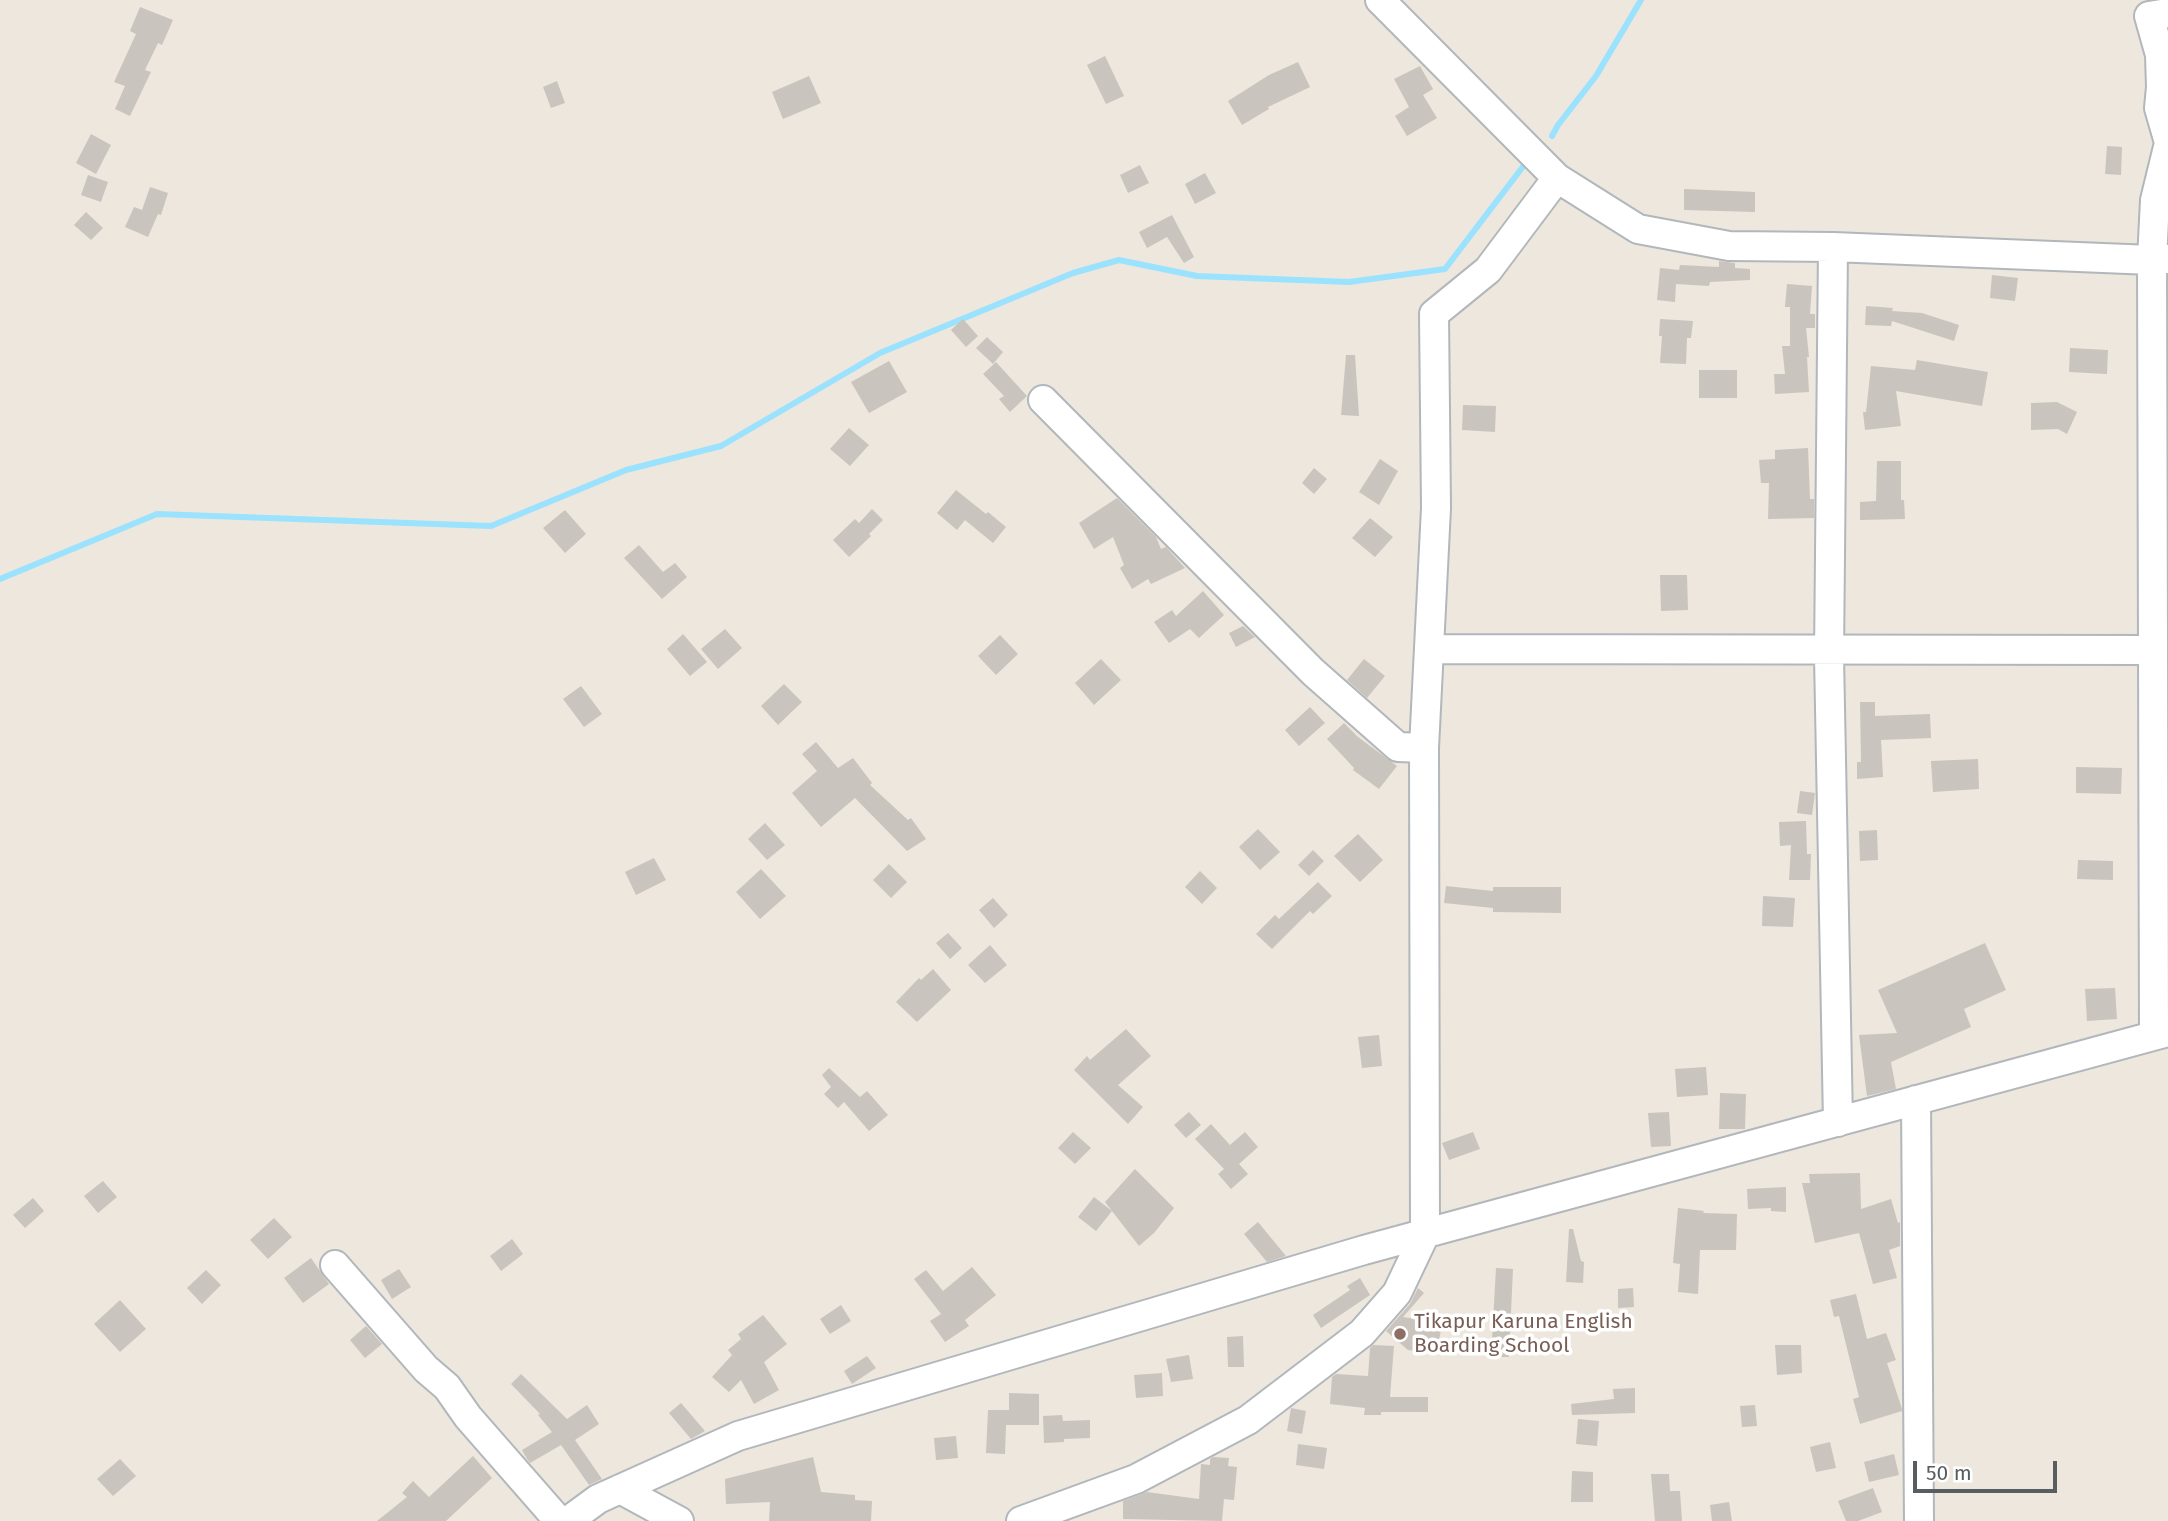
<!DOCTYPE html>
<html>
<head>
<meta charset="utf-8">
<style>
  body { margin:0 }
  #map { position:relative; width:2168px; height:1521px; overflow:hidden; background:#ede7de; font-family:"Fira Sans",sans-serif }
  canvas { display:block }
  .scale { position:absolute; left:1913px; top:1461px; width:144px; height:32px; box-sizing:border-box; border:4px solid #575d61; border-top:0; padding-left:9px; font-size:21px; line-height:24px; white-space:nowrap; color:#575d61; -webkit-text-stroke:5px #fff; paint-order:stroke }
</style>
</head>
<body>
<div id="map">
<canvas width="2168" height="1521"></canvas>
<div class="scale">50 m</div>
</div>
<script>
const ctx = document.querySelector('canvas').getContext('2d');
ctx.lineJoin = 'round';
function poly(rows) {
  const path = new Path2D();
  for (const r of rows) {
    path.moveTo(r[0], r[1]);
    for (let i = 2; i < r.length; i += 2) path.lineTo(r[i], r[i + 1]);
  }
  return path;
}
function strokePath(path, color, width, dash) {
  ctx.strokeStyle = color;
  ctx.lineWidth = width;
  ctx.lineCap = dash ? 'butt' : 'round';
  ctx.setLineDash(dash || []);
  ctx.stroke(path);
}
function fill(path, color) {
  ctx.fillStyle = color;
  ctx.fill(path, 'evenodd');
}
function drawText(font, color, halo, rows, align = 'center') {
  ctx.font = font + ' "Fira Sans",sans-serif';
  ctx.lineWidth = 7;
  ctx.setLineDash([]);
  ctx.textBaseline = 'middle';
  ctx.strokeStyle = halo;
  ctx.fillStyle = color;
  for (const [text, x, y, turn = 0] of rows) {
    ctx.save();
    ctx.translate(x, y);
    ctx.rotate((+turn || 0) * Math.PI / 180);
    ctx.textAlign = isNaN(turn) ? turn : align;
    if (halo) ctx.strokeText(text, 0, 0);
    ctx.fillText(text, 0, 0);
    ctx.restore();
  }
}
strokePath(poly([
  [1552,136,1558,125,1596,76,1641,0],
  [0,579,157,514,491,526,626,470,721,446,880,353,1073,273,1119,260,1197,276,1349,282,1445,269,1528,160]
]), '#9be2ff', 6);
fill(poly([
  [140,7,173,20,162,45,158,43,145,70,151,72,130,116,115,109,125,86,114,82,136,34,130,31],
  [1105,56,1124,96,1106,104,1087,65],
  [1298,62,1310,87,1268,107,1269,109,1242,125,1228,101,1269,75],
  [1420,66,1433,89,1423,95,1437,118,1407,136,1395,116,1409,107,1394,79],
  [809,76,821,103,783,119,772,92],
  [557,81,565,103,551,108,543,87],
  [91,134,111,145,96,174,76,163],
  [2107,146,2122,147,2121,175,2105,174],
  [1140,165,1149,183,1128,193,1120,175],
  [1205,173,1216,193,1195,204,1185,184],
  [88,175,108,182,101,202,81,195],
  [150,187,168,193,161,215,158,214,148,237,125,227,134,207,142,210],
  [1684,189,1755,192,1755,212,1684,210],
  [86,212,103,228,91,240,74,225],
  [1172,215,1194,257,1184,263,1167,237,1147,248,1139,232],
  [1719,261,1735,263,1735,268,1750,269,1750,280,1710,282,1709,286,1676,284,1675,302,1657,300,1660,268,1679,270,1680,265,1719,267],
  [1992,275,2018,278,2015,301,1990,298],
  [1787,284,1812,286,1810,314,1815,314,1815,328,1806,328,1809,357,1807,357,1809,392,1775,394,1774,374,1785,374,1782,346,1790,346,1790,307,1785,307],
  [1866,306,1893,308,1892,311,1922,313,1959,325,1954,341,1892,321,1891,326,1865,325],
  [963,319,978,336,966,347,951,330],
  [1660,319,1693,321,1691,338,1687,338,1686,364,1660,363,1662,336,1659,336],
  [987,337,1003,352,993,364,976,348],
  [2070,348,2108,350,2107,374,2069,372],
  [1346,355,1355,355,1359,416,1341,415],
  [1917,360,1988,372,1982,406,1896,391,1901,426,1865,430,1863,412,1866,412,1871,366,1915,370],
  [889,361,907,392,869,413,851,382],
  [996,362,1027,396,1010,412,999,399,1004,396,983,374],
  [1699,370,1737,370,1737,398,1699,398],
  [2057,402,2077,412,2067,434,2058,429,2031,430,2031,403],
  [1463,405,1496,406,1495,432,1462,430],
  [849,428,869,445,850,466,830,449],
  [1808,448,1810,499,1814,499,1814,518,1768,519,1769,483,1761,483,1759,460,1775,459,1775,450],
  [1380,459,1398,471,1379,505,1359,492],
  [1877,461,1901,461,1901,500,1904,500,1905,519,1860,520,1860,502,1876,501],
  [1314,468,1327,479,1314,494,1302,483],
  [956,490,986,514,988,512,1006,527,993,543,965,520,957,530,937,513],
  [1117,498,1156,537,1161,549,1166,547,1185,568,1151,584,1148,579,1132,589,1120,568,1124,565,1113,537,1094,549,1079,523],
  [872,509,883,520,869,534,871,536,849,557,833,540,855,519,859,523],
  [565,510,586,534,565,553,543,528],
  [1370,518,1393,537,1375,557,1352,538],
  [639,545,663,572,675,563,687,577,662,599,624,558],
  [1660,575,1687,575,1688,610,1661,611],
  [1203,591,1224,615,1199,638,1190,629,1169,643,1154,622,1172,610,1176,616],
  [1243,626,1255,637,1236,647,1229,633],
  [725,629,742,648,718,669,701,649],
  [683,634,707,662,690,676,667,649],
  [1000,635,1018,654,996,675,978,656],
  [1101,659,1121,680,1094,705,1075,683],
  [1364,659,1385,676,1367,698,1347,680],
  [784,684,802,702,778,725,761,706],
  [581,686,602,714,584,727,563,699],
  [1860,702,1875,702,1875,716,1930,714,1931,738,1881,740,1883,777,1857,779,1857,762,1861,762],
  [1310,707,1325,723,1299,746,1285,730],
  [1344,723,1358,737,1397,766,1379,789,1353,770,1354,768,1327,739],
  [816,742,838,768,853,758,872,783,870,785,908,820,911,818,926,839,907,851,855,798,821,827,792,793,817,771,802,754],
  [1978,759,1979,789,1933,792,1931,761],
  [2076,767,2122,768,2121,794,2076,793],
  [1800,791,1815,793,1812,815,1797,813],
  [1806,821,1807,854,1811,854,1810,880,1789,880,1791,845,1780,846,1779,822],
  [765,823,785,845,767,860,748,839],
  [1258,829,1280,852,1260,870,1239,847],
  [1877,830,1878,860,1860,861,1859,831],
  [1358,834,1383,860,1360,882,1334,856],
  [1313,850,1324,861,1309,876,1298,865],
  [654,858,666,880,636,895,625,872],
  [2078,860,2113,861,2113,880,2077,879],
  [889,864,907,882,891,898,873,880],
  [761,869,786,896,760,919,736,892],
  [1200,871,1217,888,1202,904,1185,887],
  [1318,882,1332,896,1313,914,1310,911,1272,949,1256,934,1275,915,1279,919],
  [1446,886,1493,891,1493,887,1561,887,1561,913,1493,912,1493,908,1444,903],
  [1763,896,1795,898,1793,927,1762,926],
  [993,898,1008,915,994,928,979,910],
  [948,933,962,948,950,959,936,943],
  [1985,943,2006,990,1964,1009,1971,1027,1891,1062,1896,1089,1867,1096,1859,1035,1897,1033,1878,990],
  [990,945,1007,965,985,983,968,965],
  [933,969,951,990,917,1022,896,1002,919,978,921,980],
  [2115,988,2117,1019,2087,1021,2085,989],
  [1126,1029,1151,1056,1118,1085,1143,1107,1128,1124,1074,1070,1087,1056,1090,1060],
  [1379,1035,1382,1066,1362,1068,1358,1037],
  [1706,1067,1708,1095,1677,1097,1675,1069],
  [829,1068,860,1097,867,1091,888,1115,869,1131,844,1102,838,1108,824,1094,831,1087,822,1075],
  [1720,1093,1746,1094,1745,1129,1719,1129],
  [1189,1112,1201,1125,1186,1138,1174,1125],
  [1669,1112,1671,1146,1651,1147,1648,1113],
  [1211,1124,1230,1145,1245,1132,1258,1147,1239,1164,1248,1174,1231,1189,1218,1174,1224,1169,1195,1139],
  [1073,1132,1091,1148,1075,1164,1058,1148],
  [1473,1132,1480,1149,1449,1160,1442,1143],
  [1135,1169,1174,1208,1154,1233,1139,1246,1112,1211,1096,1231,1078,1217,1094,1197,1112,1211,1105,1202],
  [1860,1173,1861,1209,1891,1199,1898,1223,1900,1222,1900,1246,1889,1250,1897,1278,1873,1284,1859,1233,1815,1243,1802,1183,1810,1183,1809,1174],
  [103,1181,117,1197,98,1213,84,1196],
  [1786,1187,1786,1212,1771,1211,1771,1208,1748,1209,1747,1189],
  [33,1198,44,1211,25,1228,13,1215],
  [1678,1208,1704,1211,1703,1213,1737,1214,1736,1250,1700,1250,1698,1294,1678,1292,1680,1264,1673,1263],
  [274,1218,292,1237,268,1259,250,1240],
  [1258,1222,1286,1256,1267,1262,1244,1234],
  [1569,1229,1573,1229,1581,1261,1584,1262,1583,1283,1566,1282],
  [512,1239,523,1254,501,1271,490,1256],
  [311,1258,329,1284,303,1303,284,1278],
  [972,1267,996,1295,965,1320,969,1326,945,1342,930,1321,941,1314,914,1279,926,1270,943,1291],
  [1496,1268,1513,1269,1509,1357,1491,1357],
  [399,1269,411,1287,392,1299,381,1280],
  [206,1270,221,1285,202,1304,187,1288],
  [1360,1278,1370,1295,1321,1328,1313,1315,1350,1290,1347,1286],
  [1418,1288,1424,1293,1403,1317,1442,1323,1437,1354,1408,1350,1386,1331,1410,1304],
  [1633,1288,1634,1307,1618,1308,1618,1289],
  [1856,1294,1867,1339,1886,1333,1896,1360,1887,1363,1902,1409,1902,1411,1860,1424,1853,1399,1859,1397,1839,1316,1834,1317,1830,1300],
  [120,1300,146,1329,120,1352,94,1324],
  [841,1305,851,1321,830,1334,820,1319],
  [763,1315,787,1344,764,1362,779,1390,754,1404,741,1380,729,1392,712,1377,732,1355,728,1350,741,1339,738,1334],
  [366,1326,382,1344,365,1358,350,1340],
  [1243,1336,1244,1367,1228,1367,1227,1337],
  [1373,1345,1394,1346,1390,1397,1428,1397,1428,1412,1381,1412,1381,1415,1364,1415,1365,1408,1330,1404,1332,1377,1336,1374,1368,1376,1370,1348],
  [1775,1345,1801,1345,1802,1373,1777,1375],
  [1189,1355,1193,1379,1171,1382,1166,1359],
  [867,1356,876,1368,852,1384,844,1371],
  [1162,1373,1163,1396,1136,1398,1134,1375],
  [521,1374,567,1419,587,1405,599,1424,575,1440,602,1479,589,1485,561,1445,530,1463,527,1459,522,1450,552,1432,538,1415,540,1414,511,1384],
  [1635,1388,1635,1413,1572,1415,1571,1404,1614,1399,1613,1389],
  [1009,1393,1039,1394,1039,1425,1006,1425,1005,1454,986,1453,988,1410,1009,1410],
  [681,1403,705,1431,691,1439,669,1413],
  [1755,1405,1757,1426,1742,1427,1740,1406],
  [1291,1408,1306,1411,1302,1434,1287,1431],
  [1062,1415,1063,1421,1090,1420,1090,1438,1064,1439,1064,1442,1044,1443,1043,1416],
  [1578,1419,1599,1421,1597,1446,1576,1444],
  [956,1436,958,1458,936,1460,934,1438],
  [1830,1442,1836,1468,1816,1472,1810,1447],
  [1298,1444,1327,1448,1324,1469,1296,1465],
  [1894,1454,1899,1475,1869,1482,1864,1462],
  [473,1456,492,1478,446,1521,377,1521,407,1497,402,1493,413,1481,429,1497],
  [813,1457,821,1492,855,1495,855,1500,872,1501,871,1521,769,1521,770,1502,726,1504,725,1479],
  [1213,1457,1229,1458,1228,1466,1237,1467,1234,1500,1224,1499,1222,1521,1123,1519,1123,1501,1147,1492,1199,1499,1201,1464,1210,1465,1210,1459],
  [120,1459,136,1476,113,1496,97,1479],
  [1572,1471,1593,1472,1593,1502,1571,1502],
  [1651,1474,1669,1474,1670,1491,1680,1491,1682,1521,1655,1521],
  [1873,1488,1882,1512,1858,1521,1846,1521,1838,1501],
  [1729,1502,1732,1521,1712,1521,1710,1505]
]), '#c9c4bd');
const minor = poly([
  [1380,0,1557,178,1638,229,1729,246,1833,247,2152,260,2154,1035],
  [2168,13,2149,16,2160,55,2161,87,2159,108,2168,139],
  [2168,147,2155,200,2152,260,2168,259],
  [1833,247,1829,656,1838,1122],
  [1043,400,1313,672,1398,747,1424,748],
  [1429,649,2152,650],
  [1916,1100,1919,1521],
  [335,1265,426,1369,447,1387,468,1417,559,1521],
  [620,1489,679,1521],
  [568,1521,598,1499,738,1436,1364,1250,2168,1032],
  [1021,1521,1136,1479,1248,1420,1362,1333,1397,1293,1425,1234,1424,748,1436,508,1434,314,1488,270,1557,178]
]);
strokePath(minor, '#b1b7bb', 32);
strokePath(minor, '#fff', 28);
for (const [x, y, r, color] of [
  [1400,1334,7,"#8d6e63"]
]) {
  const dot = new Path2D();
  dot.arc(x, y, r, 0, 2 * Math.PI);
  ctx.fillStyle = color;
  ctx.fill(dot);
  strokePath(dot, '#fff', 2.5);
}
drawText('21px', '#785e54', '#fff', [
  ["Tikapur Karuna English",1414,1322],
  ["Boarding School",1414,1346]
], 'left');
</script>
</body>
</html>
